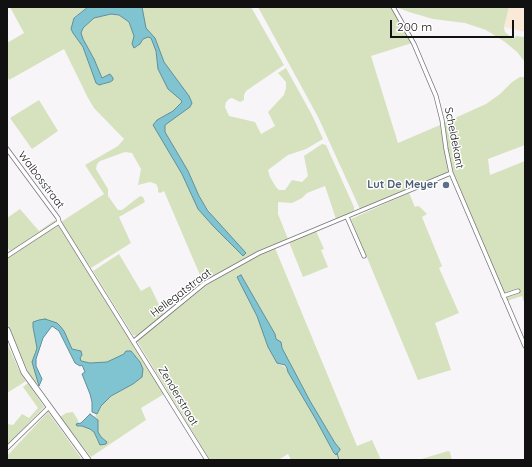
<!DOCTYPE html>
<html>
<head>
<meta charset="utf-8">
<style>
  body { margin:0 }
  #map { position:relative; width:532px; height:467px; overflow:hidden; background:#f7f5f8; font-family:Quicksand,sans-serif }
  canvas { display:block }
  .frame { position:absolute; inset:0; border:8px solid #111112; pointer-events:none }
  .scale { position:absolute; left:390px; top:20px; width:124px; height:18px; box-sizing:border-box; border:2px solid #111112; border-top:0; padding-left:5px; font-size:12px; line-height:14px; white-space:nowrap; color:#111112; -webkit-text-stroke:3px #fff; paint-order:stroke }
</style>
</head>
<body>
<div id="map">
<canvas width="532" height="467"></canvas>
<div class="frame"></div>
<div class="scale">200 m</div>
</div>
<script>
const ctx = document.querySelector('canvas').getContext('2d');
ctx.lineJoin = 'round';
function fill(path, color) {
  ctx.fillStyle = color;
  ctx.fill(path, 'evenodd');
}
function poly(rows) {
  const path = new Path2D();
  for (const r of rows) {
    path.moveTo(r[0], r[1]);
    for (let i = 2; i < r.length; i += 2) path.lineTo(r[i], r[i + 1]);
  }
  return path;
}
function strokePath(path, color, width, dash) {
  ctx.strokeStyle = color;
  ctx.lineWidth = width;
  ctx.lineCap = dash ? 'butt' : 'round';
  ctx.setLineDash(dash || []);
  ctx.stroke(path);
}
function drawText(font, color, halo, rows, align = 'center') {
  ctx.font = font + ' Quicksand,sans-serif';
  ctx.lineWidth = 3;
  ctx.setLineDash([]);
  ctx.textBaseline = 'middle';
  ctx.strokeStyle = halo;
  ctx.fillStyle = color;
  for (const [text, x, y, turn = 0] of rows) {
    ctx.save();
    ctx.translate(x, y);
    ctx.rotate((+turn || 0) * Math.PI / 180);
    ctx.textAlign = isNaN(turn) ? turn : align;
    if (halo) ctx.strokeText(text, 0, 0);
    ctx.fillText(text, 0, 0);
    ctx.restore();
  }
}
fill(poly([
  [509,7,525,7,525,32,504,27]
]), '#fae9d7');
fill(poly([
  [10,7,88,7,74,17,71,29,73,33,83,47,96,83,102,85,110,82,106,78,102,79,94,59,83,39,81,33,83,28,94,18,111,14,119,15,129,22,134,36,137,47,143,39,148,37,151,38,156,51,158,69,168,89,182,100,182,102,173,111,157,120,153,125,182,174,198,209,215,220,199,196,188,171,165,132,165,125,190,107,192,103,189,96,164,62,155,38,146,28,142,7,251,7,284,65,246,91,244,95,244,100,240,102,232,98,229,99,226,102,225,107,229,116,255,122,261,134,275,126,268,112,284,95,286,88,286,82,278,73,286,68,312,115,323,139,306,149,288,155,268,170,270,177,276,187,279,190,285,190,292,180,302,182,308,176,304,156,322,144,326,145,354,207,354,212,336,219,325,186,307,193,302,198,292,203,278,202,278,214,288,239,256,252,203,282,164,191,160,193,158,192,158,188,156,184,150,182,138,185,141,169,132,153,125,152,100,161,97,164,96,169,108,189,108,196,118,210,122,210,140,196,143,197,145,202,119,217,131,243,91,268,61,222,104,194,85,165,118,146,124,139,94,108,88,98,64,49,9,80,7,76,7,43,24,33],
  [258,7,391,7,412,43,371,56,398,143,440,125,448,171,447,173,360,209,318,117],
  [396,7,509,7,504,27,505,32,513,39,516,36,525,37,525,62,517,52,505,42,486,30,465,23,433,19,409,12],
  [520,77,525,77,525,145,488,159,490,175,525,161,525,305,522,296,507,301,452,169,448,153,444,123,486,104,500,94,512,82],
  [39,100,58,131,32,149,10,118],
  [409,193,415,207,418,206,420,207,427,214,422,217,442,266,439,268,459,313,435,323,451,370,418,380,351,219],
  [20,209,39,231,55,220,140,355,164,394,141,408,146,420,91,457,60,417,66,413,73,412,78,420,79,423,76,424,78,427,82,426,90,429,94,432,97,440,106,444,107,442,101,437,98,432,97,418,95,417,96,414,97,414,104,402,111,396,133,384,140,362,131,351,107,362,90,363,80,361,78,350,72,349,57,323,33,327,37,348,34,353,35,373,39,381,38,384,35,383,29,374,13,338,7,322,7,254,10,251,7,247,7,218],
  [316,231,324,249,321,250,328,267,303,277,289,242],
  [275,248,357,446,372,440,381,460,291,460,288,454,278,460,210,460,137,341,207,285,259,255],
  [241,275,275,334,276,339,282,344,282,348,310,401,335,443,340,449,334,453,315,418,288,372,287,368,277,363,268,347,257,316,237,277],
  [119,254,141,291,150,286,164,315,138,336,133,335,93,271],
  [8,345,18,368,26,381,7,393,7,346],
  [28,383,44,407,7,445,7,424,13,425,22,414,29,418,38,408,23,387],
  [48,412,81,458,78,460,7,460,7,456],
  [448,451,450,452,452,460,418,460]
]), '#d6e2be');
const water = poly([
  [88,7,142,7,146,28,155,38,164,62,189,96,192,103,190,107,165,125,165,132,188,171,199,196,208,211,246,253,243,256,214,227,198,209,182,174,153,125,157,120,173,111,182,102,181,100,168,89,158,69,156,51,151,38,148,37,143,39,140,44,134,48,132,44,134,36,129,22,119,15,111,14,94,18,83,28,81,33,83,39,94,59,102,78,110,74,113,78,113,80,110,82,99,85,96,83,83,47,73,33,71,29,74,18,88,7],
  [241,275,275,334,276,339,281,342,282,348,310,401,335,443,340,449,340,450,336,455,334,453,315,418,288,372,287,368,285,365,277,363,268,347,257,316,237,277,241,275],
  [45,319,57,323,60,326,64,331,72,349,81,351,82,355,80,358,81,361,90,363,107,362,124,354,126,351,131,351,140,362,143,369,142,377,133,384,111,396,101,406,97,414,92,412,92,402,90,394,82,374,85,372,82,365,80,366,75,363,59,331,52,326,43,338,36,359,36,366,42,379,39,386,32,362,37,348,33,327,33,322,39,320,45,319],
  [90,414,98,420,98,432,101,437,107,442,106,444,100,445,94,432,90,429,82,426,77,426,76,424,81,423,90,414]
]);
fill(water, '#80c4d1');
strokePath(water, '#5f8e98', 1);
strokePath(poly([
  [337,453,339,460]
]), '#5f8e98', 1);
const minor = poly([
  [393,7,414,44,436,96,442,120,446,149,451,173,525,346],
  [7,149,58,218,59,222],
  [347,217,364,256],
  [7,256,59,222,207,460],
  [503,296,518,291],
  [134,341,205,283,259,253,451,173],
  [7,448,49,407]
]);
const secondary = poly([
  [7,330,24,372,88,460]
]);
strokePath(minor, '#777578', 5);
strokePath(secondary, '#777578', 7);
strokePath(minor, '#fff', 3.5);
strokePath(secondary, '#fff', 5.5);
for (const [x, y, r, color] of [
  [446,185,4,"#5c6f8a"]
]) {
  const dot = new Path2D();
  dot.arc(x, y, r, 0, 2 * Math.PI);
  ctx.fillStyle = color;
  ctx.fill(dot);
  strokePath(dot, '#fff', 1.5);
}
drawText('11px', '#111112', '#fff', [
  ["Scheldekant",454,138,79],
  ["Walbosstraat",41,180,53],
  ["Hellegatstraat",181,293,-37],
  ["Zenderstraat",178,396,59]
]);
drawText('bold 11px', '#4e5e75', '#fff', [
  ["Lut De Meyer",438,185]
], 'right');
</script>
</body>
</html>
